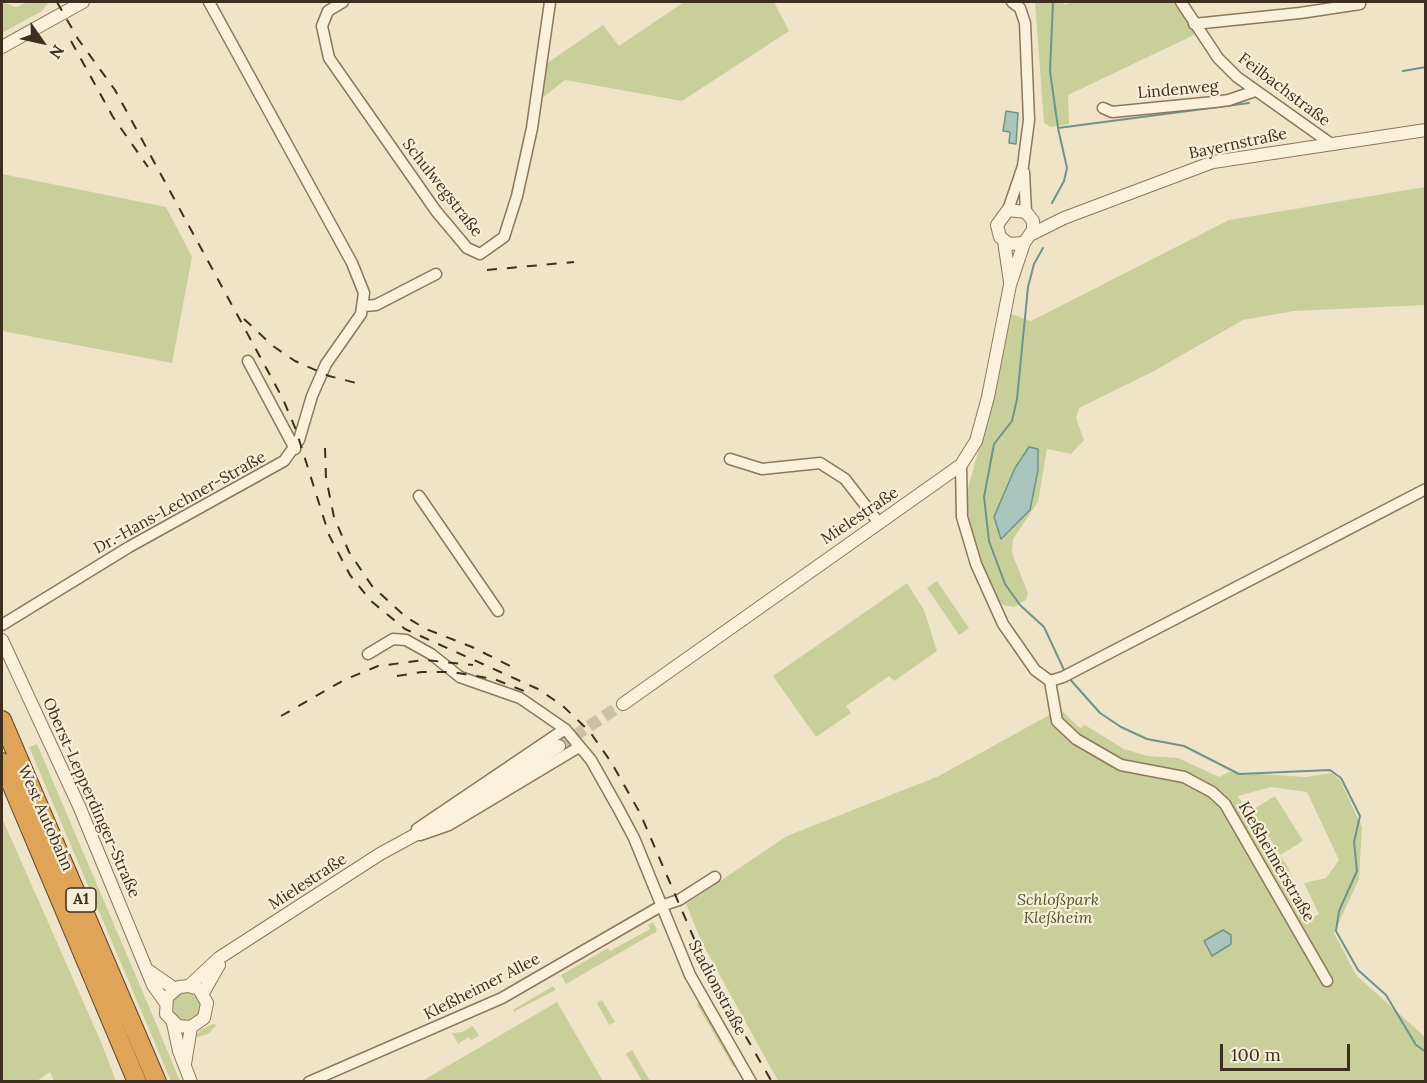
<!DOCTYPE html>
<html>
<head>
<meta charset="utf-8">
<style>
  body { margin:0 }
  #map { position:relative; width:1427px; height:1083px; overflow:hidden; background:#f0e4c8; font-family:Lora,serif }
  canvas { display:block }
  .frame { position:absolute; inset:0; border:3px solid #3d2e20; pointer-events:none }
  .north { position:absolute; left:12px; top:12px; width:60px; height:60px; -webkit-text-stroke:4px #f7eed8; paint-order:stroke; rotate:124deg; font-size:16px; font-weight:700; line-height:24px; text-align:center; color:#3d2e20 }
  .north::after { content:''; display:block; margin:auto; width:21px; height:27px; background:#3d2e20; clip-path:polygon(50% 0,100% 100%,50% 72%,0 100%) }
  .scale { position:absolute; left:1220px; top:1044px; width:130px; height:27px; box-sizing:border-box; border:3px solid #3d2e20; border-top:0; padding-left:8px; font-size:18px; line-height:21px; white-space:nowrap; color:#3d2e20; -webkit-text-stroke:4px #f7eed8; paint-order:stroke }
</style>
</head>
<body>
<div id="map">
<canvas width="1427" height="1083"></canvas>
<div class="frame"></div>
<div class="north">N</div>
<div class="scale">100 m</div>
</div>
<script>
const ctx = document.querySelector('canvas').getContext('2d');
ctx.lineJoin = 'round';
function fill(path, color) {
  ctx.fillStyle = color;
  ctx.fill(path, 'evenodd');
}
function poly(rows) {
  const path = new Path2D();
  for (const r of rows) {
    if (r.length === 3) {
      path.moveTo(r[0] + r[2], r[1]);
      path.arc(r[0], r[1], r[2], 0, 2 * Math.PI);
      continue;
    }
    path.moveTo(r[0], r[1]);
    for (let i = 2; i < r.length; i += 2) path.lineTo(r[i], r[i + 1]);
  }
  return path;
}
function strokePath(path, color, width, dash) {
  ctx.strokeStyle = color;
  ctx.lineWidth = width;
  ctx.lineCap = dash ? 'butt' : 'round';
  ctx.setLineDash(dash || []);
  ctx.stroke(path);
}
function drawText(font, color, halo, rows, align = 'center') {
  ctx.font = font + ' Lora,serif';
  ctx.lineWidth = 4.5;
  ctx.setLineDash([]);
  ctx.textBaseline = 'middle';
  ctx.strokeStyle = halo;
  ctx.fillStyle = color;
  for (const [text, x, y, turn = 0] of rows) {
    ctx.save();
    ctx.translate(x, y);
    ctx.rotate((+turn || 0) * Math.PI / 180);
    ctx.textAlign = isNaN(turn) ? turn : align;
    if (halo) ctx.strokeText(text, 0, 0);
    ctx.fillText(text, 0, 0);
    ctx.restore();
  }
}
fill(poly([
  [2,2,16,7,28,2,49,2,42,11,2,33],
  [684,2,774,2,789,31,682,101,565,80,541,99,537,70,603,25,619,46],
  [1035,2,1063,2,1064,5,1072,2,1175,2,1196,34,1068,95,1069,124,1050,127,1044,123],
  [2,174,166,207,192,257,172,363,2,331],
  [1425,187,1425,305,1294,311,1243,320,1154,371,1079,408,1076,418,1084,440,1071,454,1047,449,1038,502,1013,539,1012,553,1028,593,1026,600,1014,607,1003,605,997,599,971,535,966,495,997,385,1011,314,1031,321,1229,220],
  [937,581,969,628,959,635,927,588],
  [907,583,924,610,937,651,894,681,889,676,846,706,851,713,816,737,773,676],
  [1060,709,1080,728,1085,725,1124,749,1148,756,1178,758,1219,777,1229,772,1305,777,1332,773,1340,780,1362,827,1359,879,1334,933,1356,975,1425,1037,1425,1081,778,1081,702,943,686,904,787,836,939,776],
  [1271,787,1307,792,1339,860,1326,878,1304,883,1319,914,1308,920,1288,867,1281,857,1279,858,1238,796],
  [37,744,147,1002,180,1081,171,1081,29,747],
  [1275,796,1303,841,1280,855,1252,810],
  [2,818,101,1042,116,1081,54,1081,50,1072,37,1081,2,1081],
  [653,922,657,930,655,934,654,933,566,984,561,975,608,948,610,951,650,929,648,925],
  [553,986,556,990,515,1011,516,1013,513,1010],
  [186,1007,14],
  [602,1000,615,1022,609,1025,597,1003],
  [557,1002,603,1081,422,1081,470,1053],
  [699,1002,733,1060,736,1065,734,1068,697,1005],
  [213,1024,217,1025,208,1034,195,1038,200,1030],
  [473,1026,479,1036,471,1040,469,1037,458,1044,452,1033,462,1032],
  [632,1050,650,1081,642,1081,626,1054]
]), '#c9cf9b');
const water = poly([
  [1006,111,1018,113,1016,144,1009,143,1010,132,1003,131,1006,111],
  [1029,447,1038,449,1038,470,1030,510,1001,539,994,517,1015,468,1029,447],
  [1223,930,1231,935,1231,944,1212,956,1204,941,1223,930]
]);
fill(water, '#a9c4bc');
strokePath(water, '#6f938a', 1.5);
strokePath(poly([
  [1403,71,1426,67],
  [1058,128,1249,103],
  [1052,203,1064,181,1067,168,1058,128,1050,71,1053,2],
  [1043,248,1034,264,1028,287,1017,399,1012,421,994,444,984,497,989,541,1005,584,1020,605,1044,627,1065,672],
  [1068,677,1100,713,1121,727,1147,739,1184,746,1239,774,1330,770,1341,778,1360,816,1354,842,1357,871,1339,911,1336,931,1358,970,1386,995,1416,1045,1426,1052]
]), '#6f938a', 2);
strokePath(poly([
  [559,746,623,704]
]), '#ccc0a6', 12, [12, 6]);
const minor = poly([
  [343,2,328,11,322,26,329,58,436,211,467,248,480,254,504,237,517,196,532,128,550,2],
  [1181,2,1218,58,1237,77,1330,143],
  [1194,24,1300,13,1360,4],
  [1103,108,1112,112,1214,102,1229,100,1255,91],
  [1024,172,1026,212],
  [1008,210,1023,166,1029,120,1025,23,1020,8,1012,2],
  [364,306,376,305,436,274],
  [248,361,295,449],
  [730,459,762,469,820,463,845,479,879,523],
  [961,465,962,517,976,564,1003,624,1035,670,1050,681,1057,721,1076,739,1121,765,1184,777,1212,792,1225,804,1327,981],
  [419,496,498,611],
  [2,625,129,547,284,461,299,440,312,396,326,364,361,314,364,293,352,263,209,2],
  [368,654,393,639,406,640,431,654,460,677,520,698,565,729,591,760,618,808,634,838,690,975,751,1082],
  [1050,681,1063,677,1426,489],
  [417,829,565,729],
  [420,835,449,825,579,747],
  [309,1082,502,998,661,906,679,900,715,877]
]);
const tertiary = poly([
  [2,47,83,2],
  [1032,234,1064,218,1213,162,1426,130],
  [1004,241,1010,282],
  [2,640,79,806,153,985,165,1002],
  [623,704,961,465,976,441,988,397,1010,285,1024,243,1033,230,1033,221,1026,212,1008,210,997,225,1000,237,1009,244,1024,243],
  [149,971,175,989],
  [189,986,219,958,380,854,457,812,559,746],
  [203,993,219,965],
  [173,1023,179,1051,191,1082],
  [185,1064,191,1027,204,1018,207,1003,199,989,189,986,179,987,167,997,166,1014,178,1026,191,1027]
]);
const motorway = poly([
  [2,720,157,1082],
  [2,762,137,1082]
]);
strokePath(minor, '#8d765c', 13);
strokePath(tertiary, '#8d765c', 14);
strokePath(motorway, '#5b4430', 20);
strokePath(minor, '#faf1dc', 10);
strokePath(tertiary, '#faf1dc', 12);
strokePath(motorway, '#e0a458', 18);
strokePath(poly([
  [57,2,78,39,115,90,283,399,296,430,329,535,350,575,371,601,405,629,538,689,563,706,590,732,611,762,640,813,708,971,772,1082],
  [71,41,113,117,148,167],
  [487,270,574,262],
  [244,319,273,346,295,361,329,376,360,384],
  [325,448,326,478,334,517,349,552,372,586,406,617,426,629,472,647,510,666],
  [397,676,422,672,452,672,494,679,524,691],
  [281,716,344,680,378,666,425,660,473,665]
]), '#3d2e20', 2, [10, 10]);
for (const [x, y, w] of [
  [81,900,30]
]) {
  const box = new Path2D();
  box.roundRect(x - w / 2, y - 12, w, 24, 4.5);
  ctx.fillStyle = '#f7eed8';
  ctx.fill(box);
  strokePath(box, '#3d2e20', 1.5);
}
drawText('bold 15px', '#3d2e20', null, [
  ["A1",81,900]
]);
drawText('16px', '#3d2e20', '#f7eed8', [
  ["Lindenweg",1178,90,-5],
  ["Feilbachstraße",1284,90,37],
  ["Bayernstraße",1238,144,-12],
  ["Schulwegstraße",442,188,52],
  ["Dr.-Hans-Lechner-Straße",180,503,-29],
  ["Mielestraße",860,516,-34],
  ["Oberst-Lepperdinger-Straße",91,798,66],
  ["West Autobahn",45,818,66],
  ["Kleßheimerstraße",1276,862,60],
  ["Mielestraße",308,882,-33],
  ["Kleßheimer Allee",482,987,-27],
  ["Stadionstraße",717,988,62]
]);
drawText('italic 16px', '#4d5a26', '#f7eed8', [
  ["Schloßpark",1058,900],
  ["Kleßheim",1058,918]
]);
</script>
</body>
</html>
